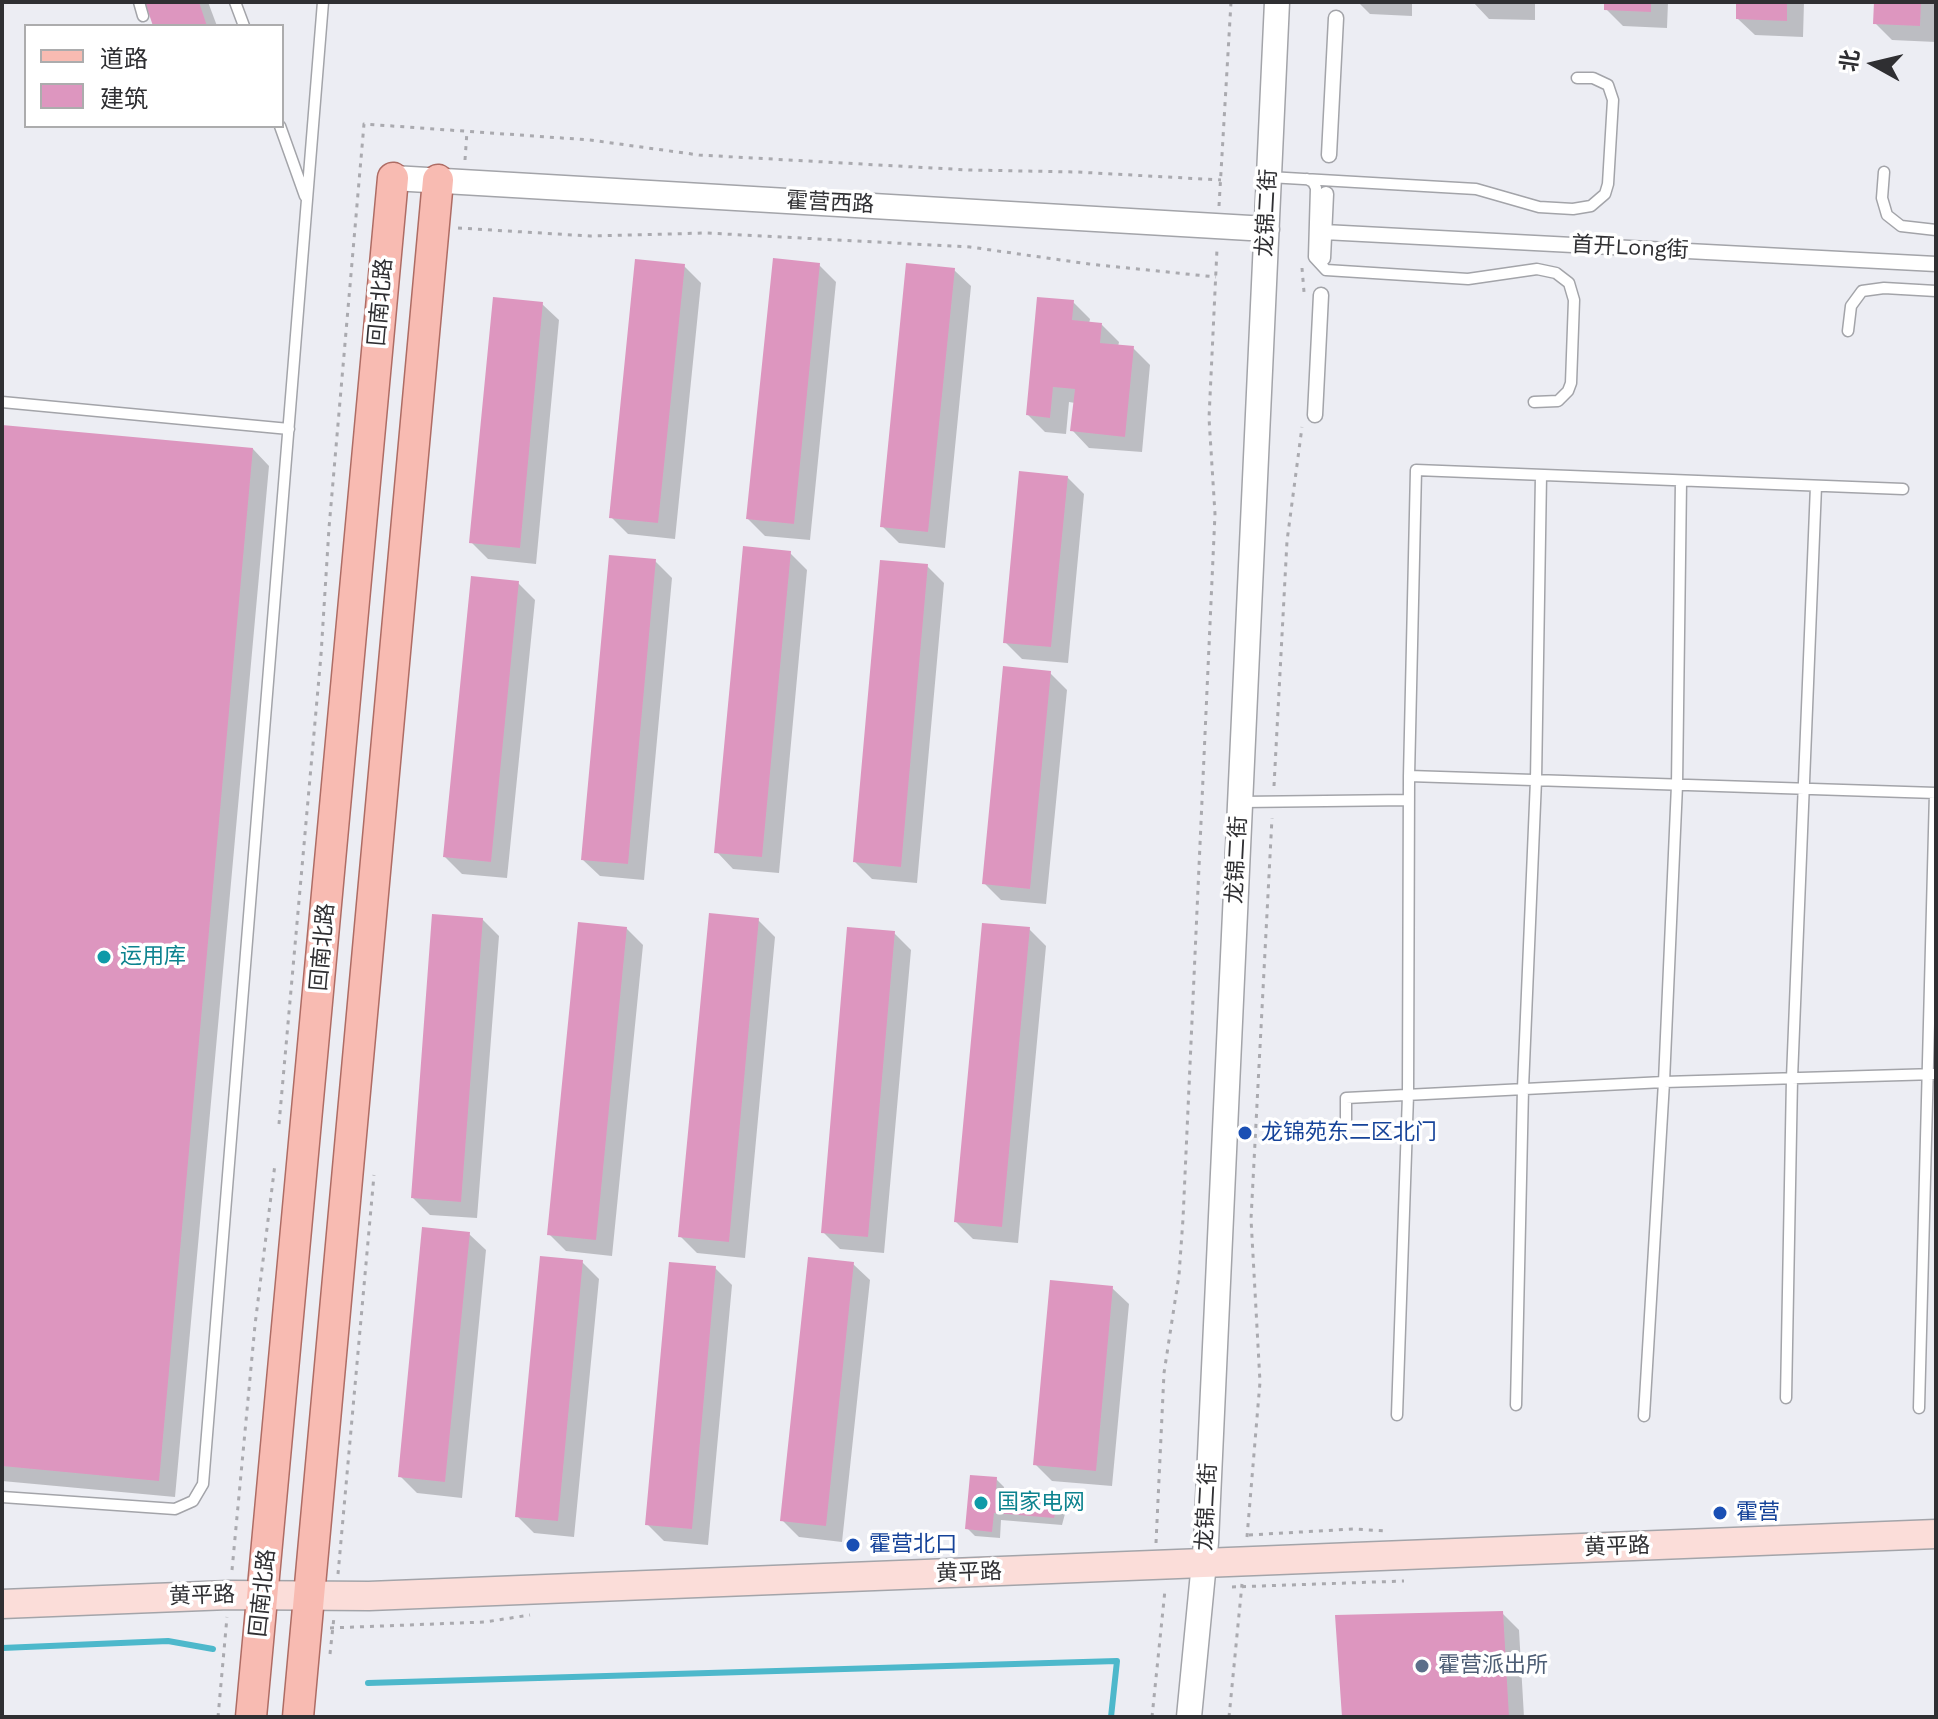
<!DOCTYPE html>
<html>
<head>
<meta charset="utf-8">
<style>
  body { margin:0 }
  #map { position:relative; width:1938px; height:1719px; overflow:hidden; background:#ecedf3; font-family:"Work Sans","Noto Sans SC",sans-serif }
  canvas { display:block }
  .frame { position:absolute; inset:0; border:4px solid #2f2f32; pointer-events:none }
  .legend { position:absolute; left:24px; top:24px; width:260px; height:104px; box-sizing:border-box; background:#fff; border:2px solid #acacad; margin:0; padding:10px 14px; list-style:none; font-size:24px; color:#2f2f32 }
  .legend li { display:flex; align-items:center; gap:16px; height:40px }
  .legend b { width:40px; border:2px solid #acacad }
  .north { position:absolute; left:1834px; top:24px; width:80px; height:80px; -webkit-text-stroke:6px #fff; paint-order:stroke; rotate:278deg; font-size:22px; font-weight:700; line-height:32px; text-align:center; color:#2f2f32 }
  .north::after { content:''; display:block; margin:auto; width:28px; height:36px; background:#2f2f32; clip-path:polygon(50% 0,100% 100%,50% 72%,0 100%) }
</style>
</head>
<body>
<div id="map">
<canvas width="1938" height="1719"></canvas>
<div class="frame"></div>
<ul class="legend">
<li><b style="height:10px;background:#f8bbb2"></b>道路</li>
<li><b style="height:22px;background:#dd96bf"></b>建筑</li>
</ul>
<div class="north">北</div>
</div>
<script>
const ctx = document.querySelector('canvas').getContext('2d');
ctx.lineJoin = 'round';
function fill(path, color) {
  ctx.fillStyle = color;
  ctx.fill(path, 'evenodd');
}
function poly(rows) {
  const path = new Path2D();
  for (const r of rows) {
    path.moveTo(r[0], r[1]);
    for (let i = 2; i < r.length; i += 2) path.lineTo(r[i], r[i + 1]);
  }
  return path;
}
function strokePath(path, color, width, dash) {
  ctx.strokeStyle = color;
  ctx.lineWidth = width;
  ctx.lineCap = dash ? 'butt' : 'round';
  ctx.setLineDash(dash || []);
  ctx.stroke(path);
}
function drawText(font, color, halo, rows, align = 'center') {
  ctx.font = font + ' "Work Sans","Noto Sans SC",sans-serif';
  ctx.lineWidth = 7;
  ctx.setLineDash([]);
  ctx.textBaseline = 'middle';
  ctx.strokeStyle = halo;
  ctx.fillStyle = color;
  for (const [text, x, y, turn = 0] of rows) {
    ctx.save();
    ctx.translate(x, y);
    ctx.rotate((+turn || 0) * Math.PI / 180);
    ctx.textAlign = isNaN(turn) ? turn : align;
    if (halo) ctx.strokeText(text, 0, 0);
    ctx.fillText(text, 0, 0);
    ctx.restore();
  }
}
fill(poly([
  [147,2,208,2,217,26,155,26],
  [1358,2,1412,2,1412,16,1370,14],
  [1473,2,1535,2,1535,20,1489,19],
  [1606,2,1668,2,1667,28,1623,26,1606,9],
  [1738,2,1804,2,1803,37,1755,35,1738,19],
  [1876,2,1936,2,1936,42,1892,40,1875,23],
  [819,265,836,282,810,540,765,536,748,519],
  [684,266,701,283,675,539,628,534,611,517],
  [954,270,971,286,945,548,899,543,882,526],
  [1073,302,1090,319,1089,324,1102,325,1119,342,1118,347,1133,348,1150,365,1142,452,1089,448,1073,431,1075,403,1069,402,1066,434,1045,432,1028,415],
  [542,304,559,320,536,564,488,559,471,542],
  [2,427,253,449,269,466,175,1497,2,1481],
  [1067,477,1084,494,1068,663,1022,659,1005,642],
  [790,553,807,570,779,873,733,869,717,852],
  [655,561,672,578,644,880,600,876,583,860],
  [927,566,944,583,917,883,872,879,855,862],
  [518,583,535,600,507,878,462,874,445,857],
  [1050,673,1067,690,1046,904,1001,900,984,883],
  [482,919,499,936,477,1218,430,1215,413,1198],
  [758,920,775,937,745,1258,697,1253,680,1236],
  [626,928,643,945,612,1256,566,1251,549,1234],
  [1029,929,1046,946,1018,1243,973,1239,956,1222],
  [894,933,911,950,884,1253,840,1249,823,1232],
  [469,1234,486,1250,462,1498,417,1493,400,1476],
  [582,1262,599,1279,574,1537,534,1533,517,1516],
  [853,1264,870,1280,842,1542,799,1537,782,1520],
  [715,1268,732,1285,708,1545,664,1541,647,1524],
  [1112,1288,1129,1304,1112,1486,1052,1481,1035,1464],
  [996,1479,1004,1487,1003,1497,1058,1502,1066,1510,1062,1525,1001,1520,1000,1538,975,1536,967,1528],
  [1502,1613,1519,1630,1524,1717,1344,1717]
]), '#0003');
strokePath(poly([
  [2,1648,168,1641,213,1649],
  [368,1683,1117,1661,1111,1717]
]), '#4db8cb', 6);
fill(poly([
  [145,2,199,2,207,26,153,26],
  [1604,2,1651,2,1651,12,1604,10],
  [1736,2,1787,2,1787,21,1736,19],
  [1874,2,1921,2,1920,26,1873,24],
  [773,258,820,263,794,524,746,519],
  [635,259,685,264,658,523,609,518],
  [906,263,955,268,928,532,880,527],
  [493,297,543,302,520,548,469,543],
  [1037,297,1074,300,1072,320,1102,323,1100,343,1134,346,1125,437,1070,431,1075,389,1053,387,1050,418,1026,415],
  [2,425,253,448,159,1481,2,1466],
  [1019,471,1068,476,1051,647,1003,643],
  [743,546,791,551,762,857,714,853],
  [609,555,656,559,628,864,581,860],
  [880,560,928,564,901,867,853,862],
  [471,576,519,581,491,862,443,857],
  [1003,666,1051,671,1030,889,982,884],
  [709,913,759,918,729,1242,678,1237],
  [432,914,483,918,461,1202,411,1198],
  [578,922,627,927,596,1240,547,1235],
  [982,923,1030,927,1002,1227,954,1222],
  [847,927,895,931,868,1237,821,1233],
  [422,1227,470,1232,445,1482,398,1477],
  [540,1256,583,1260,558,1521,515,1517],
  [808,1257,854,1262,826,1526,780,1521],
  [669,1262,716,1266,692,1529,645,1525],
  [1050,1280,1113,1286,1096,1471,1033,1465],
  [970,1475,997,1477,995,1506,997,1494,1059,1500,1054,1518,994,1513,992,1532,965,1529],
  [1503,1611,1509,1717,1342,1717,1335,1615]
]), '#dd96bf');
const service = poly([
  [139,2,143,16],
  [235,2,244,26],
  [280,126,305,196],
  [1884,172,1882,198,1887,215,1901,226,1936,230],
  [1269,177,1476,189,1539,207,1573,209,1591,206,1605,194,1608,184,1613,100,1608,85,1593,78,1577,78],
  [1307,179,1313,182,1316,188,1314,257,1326,270,1468,279,1537,269,1556,273,1569,283,1574,300,1571,383,1568,391,1558,401,1534,402],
  [1848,331,1851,306,1862,291,1884,288,1936,291],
  [2,402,289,429],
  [1409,776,1936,793],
  [1242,802,1409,800],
  [1346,1120,1346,1098,1664,1082,1936,1074],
  [1786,1398,1792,1078,1816,486],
  [1516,1405,1523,1088,1536,780,1541,475],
  [1919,1408,1935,793],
  [1397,1415,1408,1095,1409,776,1416,470,1903,489],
  [1644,1416,1664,1082,1677,785,1681,481],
  [2,1497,175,1509,193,1501,203,1484,323,2]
]);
const pedestrian = poly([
  [1329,155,1336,18],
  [1324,232,1936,264],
  [1323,258,1326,194],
  [1315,415,1321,295]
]);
const tertiary = poly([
  [393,178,1267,229],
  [1189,1717,1206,1542,1277,2]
]);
const secondary = poly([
  [2,1604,229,1595,369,1596,1936,1534]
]);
const primary = poly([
  [251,1717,393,178],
  [298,1717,438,180]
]);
strokePath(service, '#a3a4a9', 13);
strokePath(pedestrian, '#a3a4a9', 17);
strokePath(tertiary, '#a3a4a9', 27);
strokePath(secondary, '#a3a4a9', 31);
strokePath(primary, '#ae6c64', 33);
strokePath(poly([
  [465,160,467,131],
  [1219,206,1231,2],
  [458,228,590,236,706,233,970,247,1089,264,1216,277],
  [1302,268,1304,292],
  [1274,786,1287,541,1302,427],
  [279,1124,321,655,329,528,364,124,590,140,699,155,969,170,1077,172,1221,180],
  [1249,1535,1353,1529,1385,1531],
  [1247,1537,1260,1382,1251,1219,1272,818],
  [1156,1543,1164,1373,1179,1275,1183,1219,1215,514,1209,418,1217,249],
  [232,1570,255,1325,275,1164],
  [338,1574,374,1175],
  [1232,1587,1404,1581],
  [330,1628,485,1622,530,1615],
  [330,1654,334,1617],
  [218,1717,227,1617],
  [1152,1717,1165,1590],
  [1229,1717,1242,1584]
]), '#aaaaaf', 3, [4, 6]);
strokePath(service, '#fff', 10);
strokePath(pedestrian, '#fff', 14);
strokePath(tertiary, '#fff', 24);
strokePath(secondary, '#fbddd9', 28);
strokePath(primary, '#f8bbb2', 30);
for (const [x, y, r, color] of [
  [104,957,8,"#0f9aa8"],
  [1245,1133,8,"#1a4fb4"],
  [981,1503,8,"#0f9aa8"],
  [1720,1513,8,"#1a4fb4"],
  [853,1545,8,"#1a4fb4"],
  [1422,1666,8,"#5c6f8a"]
]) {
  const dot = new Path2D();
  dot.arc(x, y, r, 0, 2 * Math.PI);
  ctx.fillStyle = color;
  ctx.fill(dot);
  strokePath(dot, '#fff', 3);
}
drawText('22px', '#2f2f32', '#fff', [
  ["霍营西路",830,203,3],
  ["龙锦二街",1267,213,-87],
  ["首开Long街",1630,248,3],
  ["回南北路",381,302,-85],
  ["龙锦二街",1237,860,-87],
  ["回南北路",323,947,-85],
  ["龙锦二街",1207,1507,-87],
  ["黄平路",1617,1547,-2],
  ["黄平路",969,1573,-2],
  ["回南北路",263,1593,-84],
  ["黄平路",202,1596,-2]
]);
drawText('22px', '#0d838f', '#fff', [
  ["运用库",120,957],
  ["国家电网",997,1503]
], 'left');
drawText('22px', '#164399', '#fff', [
  ["龙锦苑东二区北门",1261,1133],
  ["霍营",1736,1513],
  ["霍营北口",869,1545]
], 'left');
drawText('22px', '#4e5e75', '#fff', [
  ["霍营派出所",1438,1666]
], 'left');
</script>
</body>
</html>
